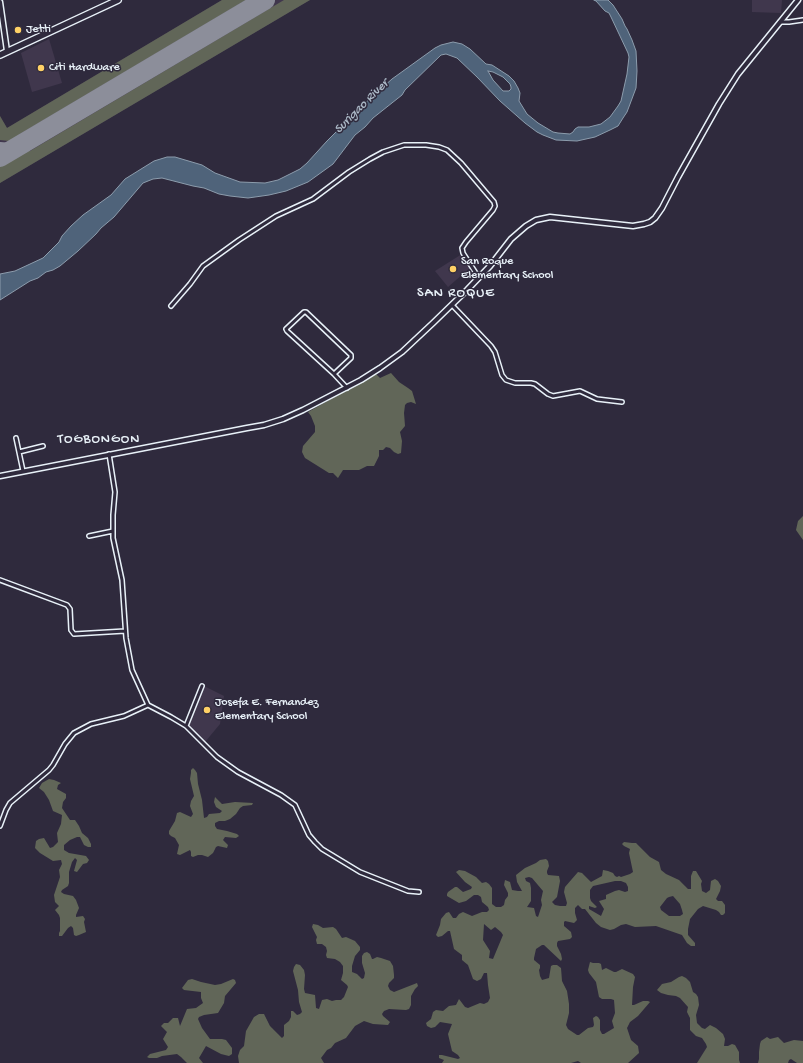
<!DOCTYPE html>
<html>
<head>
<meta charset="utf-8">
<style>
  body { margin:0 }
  canvas { display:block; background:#2f2a3d }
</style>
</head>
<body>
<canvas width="803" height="1063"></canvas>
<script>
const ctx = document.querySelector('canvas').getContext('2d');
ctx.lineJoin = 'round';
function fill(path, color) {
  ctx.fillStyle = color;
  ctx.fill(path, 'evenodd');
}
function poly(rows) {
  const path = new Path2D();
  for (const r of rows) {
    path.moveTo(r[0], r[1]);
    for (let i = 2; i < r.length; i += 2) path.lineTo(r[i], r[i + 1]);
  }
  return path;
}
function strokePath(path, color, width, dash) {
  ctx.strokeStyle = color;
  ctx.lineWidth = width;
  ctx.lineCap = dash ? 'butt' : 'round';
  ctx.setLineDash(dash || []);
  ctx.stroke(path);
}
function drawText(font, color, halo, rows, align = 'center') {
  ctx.font = font + ' "Gochi Hand",sans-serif';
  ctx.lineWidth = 3;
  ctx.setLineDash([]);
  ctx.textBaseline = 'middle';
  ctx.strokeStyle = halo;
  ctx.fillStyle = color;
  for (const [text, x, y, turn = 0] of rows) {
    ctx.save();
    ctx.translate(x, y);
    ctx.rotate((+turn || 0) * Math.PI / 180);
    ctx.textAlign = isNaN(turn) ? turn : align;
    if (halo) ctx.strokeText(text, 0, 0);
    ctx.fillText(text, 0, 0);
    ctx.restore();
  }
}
fill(poly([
  [222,0,310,0,0,183,0,116,7,128],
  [752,0,782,0,781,13,752,12],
  [49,39,62,83,32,92,21,53],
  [462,254,471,267,448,287,435,271],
  [202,685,224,696,220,724,205,742,186,724]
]), '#40374d');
fill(poly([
  [222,0,246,0,20,134,21,137,17,140,15,138,9,141,0,140,0,116,7,128],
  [284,0,310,0,0,183,0,165,29,148,30,151],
  [391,373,399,382,408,388,412,391,416,404,411,402,407,403,405,405,404,413,405,426,400,432,402,441,401,453,398,454,394,452,390,448,386,447,383,450,379,450,379,456,374,466,367,466,359,470,343,470,338,478,333,473,329,473,305,458,302,452,303,446,315,432,315,426,311,416,308,412,370,377,376,374,380,378],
  [803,516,803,540,796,530,798,521],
  [193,768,195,770,197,773,198,784,202,800,204,818,207,817,209,814,220,813,222,811,216,807,214,802,215,797,222,804,235,802,253,803,252,805,243,806,240,808,236,814,230,819,225,821,219,821,215,823,215,826,217,829,227,831,237,834,239,836,236,838,225,837,223,840,228,845,227,848,218,846,216,847,213,853,208,857,202,855,198,855,193,857,191,856,191,852,190,850,180,855,177,854,179,845,175,838,171,836,169,834,169,831,175,821,177,813,180,812,191,817,193,814,190,806,191,801,194,796,190,779,191,773,191,770],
  [49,779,54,780,61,783,58,785,57,789,66,794,66,798,63,802,62,808,70,820,75,820,79,826,82,833,88,838,91,844,91,847,88,847,84,845,80,837,77,837,70,840,64,845,64,850,69,853,86,856,89,860,87,863,83,864,77,872,74,871,77,860,75,858,72,862,69,872,69,883,68,886,62,890,61,892,64,894,73,896,76,900,79,908,76,915,76,917,83,916,85,919,84,922,86,932,79,935,76,936,74,935,73,928,71,926,68,928,62,936,59,936,59,933,60,931,60,918,59,915,55,910,59,906,55,902,54,895,60,877,59,870,62,864,61,860,53,861,40,853,35,848,36,841,39,839,44,838,50,848,53,847,58,842,57,833,61,824,62,815,53,811,49,800,44,792,39,788,42,783],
  [624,842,632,843,636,843,650,857,659,862,661,870,666,874,679,880,688,889,691,889,691,876,693,871,696,871,702,881,701,884,702,891,706,893,710,890,711,881,715,879,718,881,721,886,720,891,716,899,718,901,722,901,725,905,725,913,723,915,721,915,719,912,716,910,703,906,698,909,690,919,688,929,688,935,695,943,695,946,691,946,687,943,682,935,656,926,635,927,626,924,621,925,614,929,610,930,601,927,596,923,585,909,582,909,578,905,575,908,575,913,577,920,574,923,565,921,564,922,564,926,571,932,572,937,570,939,558,941,557,943,557,946,561,954,562,959,561,961,544,945,542,945,536,949,534,958,534,960,540,965,540,968,539,970,540,976,542,980,549,978,551,966,553,965,557,965,561,968,562,981,567,991,569,1004,569,1013,566,1025,568,1029,577,1035,579,1035,588,1028,593,1027,594,1025,593,1018,596,1016,598,1017,600,1020,600,1030,602,1034,604,1034,614,1028,612,1021,615,1013,614,1000,611,999,602,999,599,997,596,982,589,973,588,970,590,962,593,963,599,963,601,964,602,970,606,968,614,972,616,972,622,969,633,974,635,977,633,987,632,1005,634,1005,643,1001,648,1001,650,1002,638,1016,630,1022,627,1028,631,1040,638,1046,639,1053,628,1063,581,1063,578,1061,571,1063,442,1063,444,1060,439,1058,439,1055,442,1055,458,1059,460,1058,458,1055,452,1051,448,1034,452,1024,440,1022,435,1027,431,1028,427,1026,426,1023,431,1019,433,1012,436,1010,443,1011,449,1006,456,1005,459,999,465,1007,468,1008,480,1003,484,1004,488,1002,490,998,488,985,487,973,484,973,481,979,477,981,473,979,468,965,462,960,462,955,454,949,450,931,448,931,442,936,438,937,436,935,440,925,441,919,446,913,449,912,453,918,456,918,459,914,463,912,472,916,482,912,487,912,489,910,488,907,482,902,481,897,478,895,474,895,466,901,459,903,447,896,447,894,448,892,455,887,457,887,463,892,471,889,472,887,465,882,456,872,459,870,465,871,476,877,482,883,486,882,489,884,492,888,492,904,496,907,501,907,504,905,505,900,508,896,508,893,504,885,505,880,510,882,512,890,518,891,522,891,517,882,516,875,525,868,536,863,540,860,546,859,548,861,549,866,547,871,547,873,548,875,559,876,560,881,557,897,552,902,555,905,560,906,566,906,567,903,564,892,565,887,578,872,582,873,591,882,602,876,603,870,608,871,613,873,615,876,617,877,619,876,621,877,630,874,633,872,629,853,630,849,624,846,622,844],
  [529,877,532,878,543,891,541,900,542,905,538,917,536,916,534,908,527,907,531,901,531,888,530,883,526,881,525,878],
  [615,881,621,881,626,883,628,887,628,891,625,892,619,890,615,891,606,895,606,899,599,901,604,909,601,916,589,909,589,906,595,908,597,907,591,901,590,898,590,890,593,886],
  [673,896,680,904,682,910,683,914,680,916,669,916,661,910,660,907,667,898,669,897],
  [484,924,491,930,495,927,501,932,503,935,493,959,489,958,490,951,483,940],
  [313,924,318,925,323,928,333,927,336,929,342,938,346,937,355,941,360,947,360,950,355,956,352,966,352,972,357,974,362,979,364,978,365,973,362,963,362,956,364,953,367,952,370,954,372,959,373,959,377,957,381,958,390,961,393,966,394,975,394,978,389,983,388,986,390,990,394,992,417,983,418,986,415,989,411,996,411,1005,409,1009,406,1010,389,1009,384,1011,382,1014,383,1016,390,1022,388,1025,373,1024,364,1021,355,1026,346,1038,335,1043,331,1048,327,1050,321,1058,324,1063,239,1063,238,1056,240,1050,244,1046,246,1031,254,1017,259,1014,264,1014,270,1026,282,1038,284,1036,284,1025,289,1021,291,1017,291,1011,293,1011,297,1015,300,1014,302,1012,299,1002,298,990,293,971,294,967,296,964,300,965,304,970,305,975,304,989,305,993,315,995,316,1008,319,1009,322,1000,327,999,332,1001,336,1000,341,1000,344,997,348,987,347,985,341,980,343,973,343,966,340,962,335,959,327,958,326,955,327,951,326,947,322,944,317,944,316,940,317,937,312,927],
  [682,976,686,978,690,982,693,992,696,994,698,997,699,1005,696,1015,697,1023,702,1028,705,1029,710,1025,716,1028,723,1034,725,1039,724,1046,728,1046,732,1044,735,1045,739,1052,739,1060,740,1063,697,1063,707,1047,706,1044,702,1038,696,1036,690,1030,690,1018,687,1012,688,1007,680,998,676,996,668,995,661,993,657,990,662,984,671,982,679,977],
  [192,979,201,982,215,985,221,984,233,979,235,980,236,983,225,996,224,1003,218,1013,204,1015,199,1017,198,1019,202,1028,210,1039,222,1039,226,1040,232,1048,232,1054,229,1056,221,1054,206,1046,199,1058,203,1063,187,1063,181,1057,177,1054,162,1056,157,1058,149,1058,147,1057,150,1054,166,1050,168,1047,163,1039,167,1032,161,1026,164,1023,168,1023,173,1018,178,1018,180,1026,187,1009,196,1008,203,1003,201,998,201,992,184,990,182,988,188,980],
  [767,1037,770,1039,778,1037,784,1043,794,1040,803,1041,803,1063,797,1063,791,1059,789,1060,788,1063,758,1063,759,1059,759,1052,760,1044,761,1041]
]), '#616658');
const water = poly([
  [594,0,608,0,613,5,622,19,625,26,627,29,632,40,636,51,637,71,636,88,627,112,623,118,618,126,610,130,595,137,577,141,556,140,543,135,537,132,525,123,500,101,477,77,457,58,446,54,441,55,405,90,402,95,373,118,365,127,355,135,333,164,308,182,286,191,269,195,248,198,230,196,219,194,204,188,193,186,162,178,153,179,143,183,114,217,101,228,96,234,78,251,60,266,53,270,46,272,38,278,30,281,0,300,0,274,15,271,43,258,59,242,62,236,71,226,83,215,111,195,125,179,154,161,167,157,175,157,202,165,215,173,240,182,265,183,278,180,300,169,307,163,327,141,365,103,392,79,435,48,441,45,453,42,462,44,470,49,486,64,492,65,509,76,514,81,518,88,520,93,519,101,527,114,538,123,553,132,558,133,570,134,573,132,575,129,578,127,589,127,601,124,610,117,618,106,621,101,627,74,629,57,628,53,611,17,609,13,605,11,596,1,594,0],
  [488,71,493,72,503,77,510,84,511,87,511,89,509,91,503,91,493,80,488,71]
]);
fill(water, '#4f637a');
strokePath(water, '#8c9cac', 1);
strokePath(poly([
  [0,146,12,147,19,146]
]), '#8c8e9a', 8);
strokePath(poly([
  [0,157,265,0]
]), '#8c8e9a', 20);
const street = poly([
  [780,22,789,22,803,20],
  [452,305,491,346,495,352,502,375,506,380,515,383,531,383,535,384,548,394,553,396,580,391,597,399,622,402],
  [171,306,190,284,203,266,239,240,276,216,313,199,349,172,370,159,383,152,404,145,426,145,439,147,447,150,461,163,494,202,495,206,493,210,466,242,462,248,463,253,479,278],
  [334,374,351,358,351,355,306,312,304,312,286,329,287,331,334,374,347,388],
  [16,438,23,471],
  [19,452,43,446],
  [109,454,115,492,113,515,113,538,122,580,126,638,132,670,148,705,171,717,186,726,217,757,238,772,281,795,295,805,309,835,315,842,322,849,360,872,408,891,419,892],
  [89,536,113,531],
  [0,580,67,605,70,609,71,630,74,634,125,631],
  [186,726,202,686],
  [0,826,6,810,10,803,49,770,53,765,65,744,74,733,91,724,124,716,148,705]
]);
const secondary = poly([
  [0,2,7,51],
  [0,476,247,428,264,425,283,419,303,410,361,380,380,368,402,352,433,323,467,290,490,266,511,239,526,226,536,220,550,217,633,226,644,224,650,222,655,218,662,208,678,177,719,104,738,74,798,0]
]);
const highway = poly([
  [0,55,118,0]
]);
strokePath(street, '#e8f1f8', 6);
strokePath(secondary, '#e8f1f8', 7);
strokePath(highway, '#e8f1f8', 8);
strokePath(street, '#2f2a3d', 3);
strokePath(secondary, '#2f2a3d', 4);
strokePath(highway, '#2f2a3d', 5.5);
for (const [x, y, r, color] of [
  [18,30,4,"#ffd166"],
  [41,68,4,"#ffd166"],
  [453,269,4,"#ffd166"],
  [207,710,4,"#ffd166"]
]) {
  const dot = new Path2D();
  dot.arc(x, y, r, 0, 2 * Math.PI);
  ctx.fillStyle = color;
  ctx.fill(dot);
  strokePath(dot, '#2f2a3d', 1.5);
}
drawText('12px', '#e8f1f8', '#2f2a3d', [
  ["Jetti",26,30],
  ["Citi Hardware",49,68],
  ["San Roque",461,262],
  ["Elementary School",461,276],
  ["Josefa E. Fernandez",215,703],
  ["Elementary School",215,717]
], 'left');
drawText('italic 13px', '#abb8c6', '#2f2a3d', [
  ["Surigao River",362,107,-45]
]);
ctx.letterSpacing = '1px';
drawText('14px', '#e8f1f8', '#2f2a3d', [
  ["SAN ROQUE",456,294],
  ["TOGBONGON",99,440]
]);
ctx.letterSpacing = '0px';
</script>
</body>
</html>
